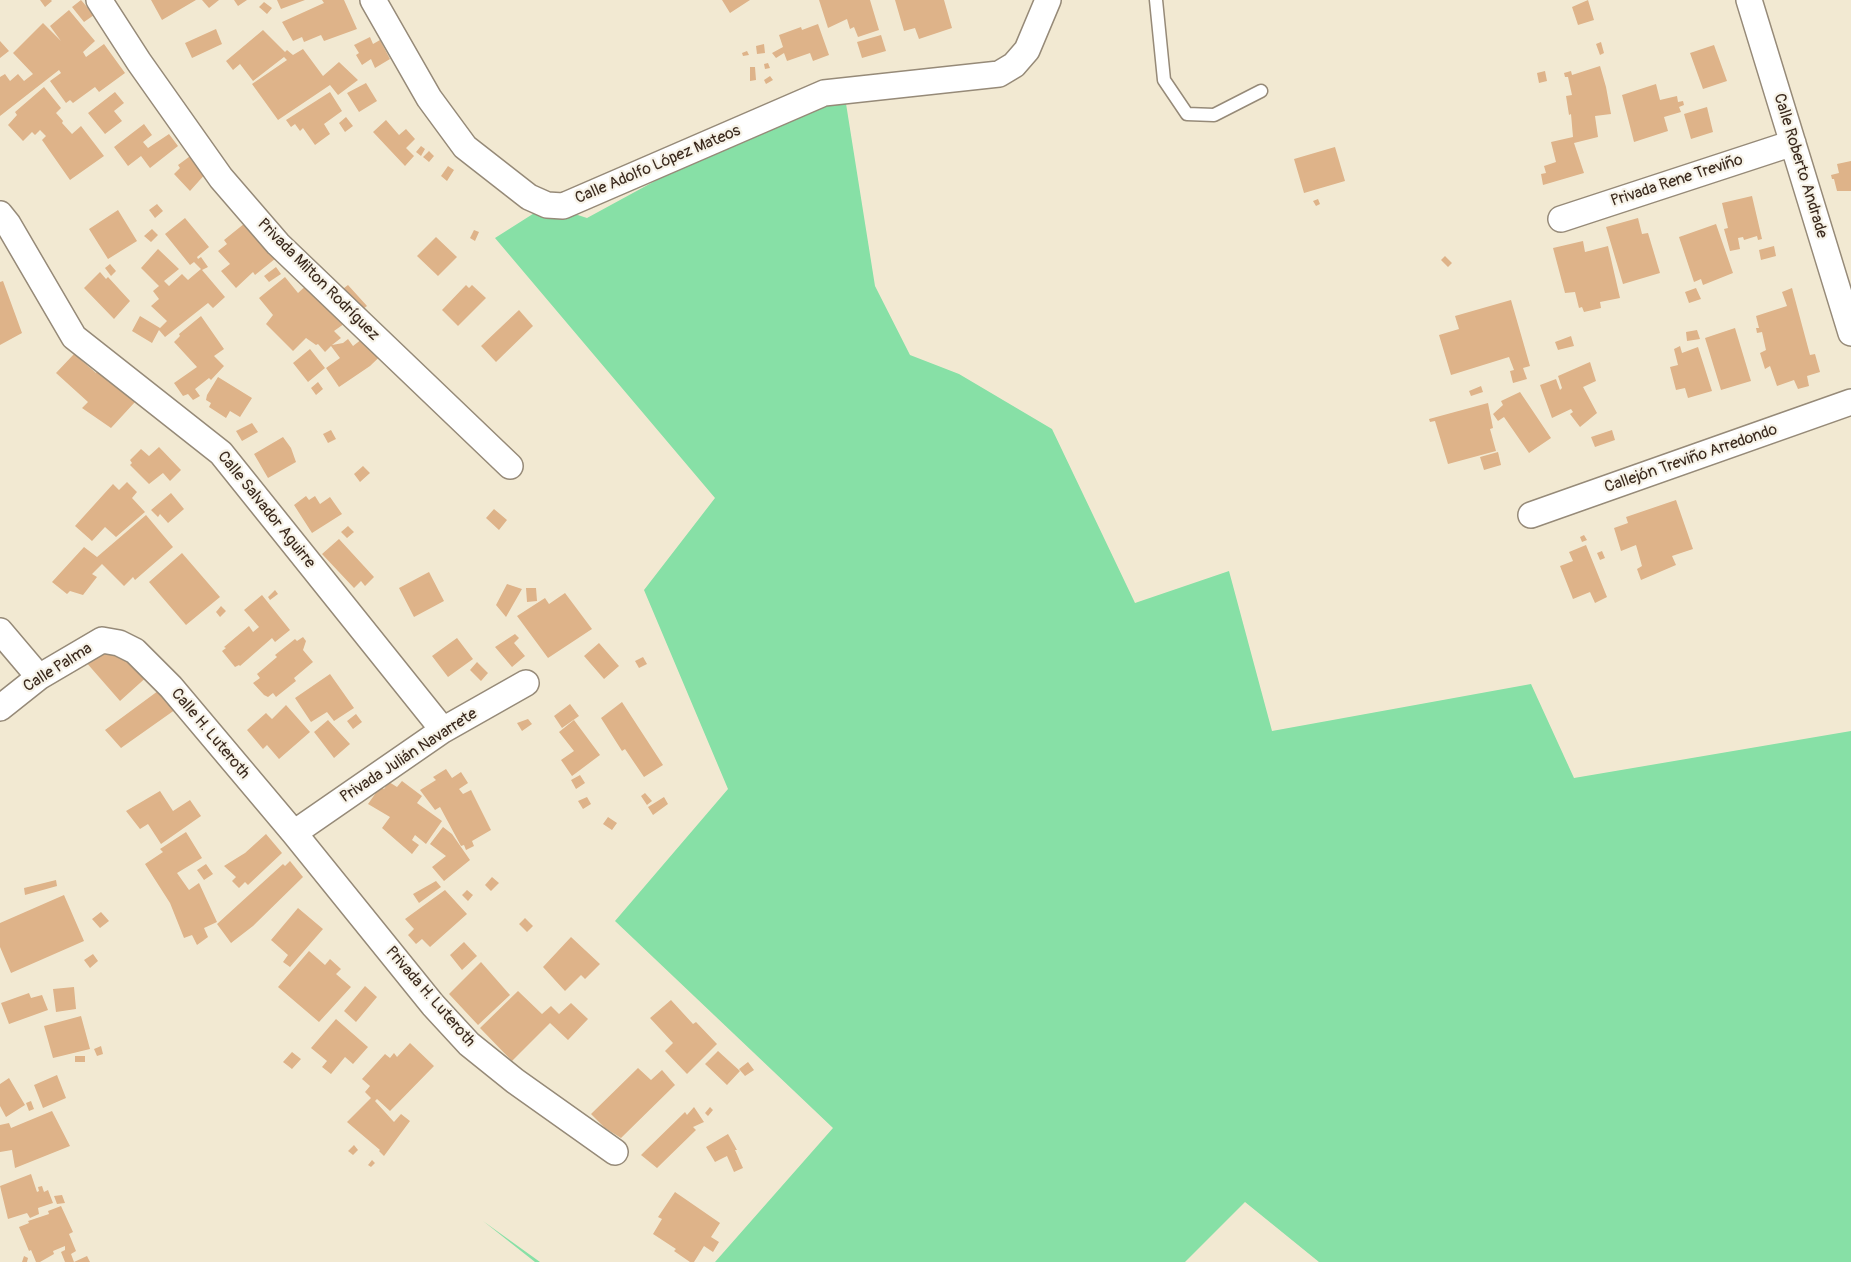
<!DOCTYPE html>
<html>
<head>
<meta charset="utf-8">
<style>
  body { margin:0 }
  canvas { display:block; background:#f2e9d2 }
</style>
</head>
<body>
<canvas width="1851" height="1262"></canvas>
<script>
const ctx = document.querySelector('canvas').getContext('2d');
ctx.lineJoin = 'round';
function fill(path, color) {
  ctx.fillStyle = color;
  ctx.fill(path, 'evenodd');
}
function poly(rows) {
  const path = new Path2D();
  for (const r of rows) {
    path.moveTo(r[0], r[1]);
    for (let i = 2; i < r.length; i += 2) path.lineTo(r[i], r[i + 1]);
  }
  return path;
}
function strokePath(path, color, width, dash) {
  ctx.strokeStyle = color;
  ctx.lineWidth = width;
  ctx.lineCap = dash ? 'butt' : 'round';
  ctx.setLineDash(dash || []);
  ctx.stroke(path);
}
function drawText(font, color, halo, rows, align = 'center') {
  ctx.font = font + ' Pangolin,sans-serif';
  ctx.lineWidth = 4.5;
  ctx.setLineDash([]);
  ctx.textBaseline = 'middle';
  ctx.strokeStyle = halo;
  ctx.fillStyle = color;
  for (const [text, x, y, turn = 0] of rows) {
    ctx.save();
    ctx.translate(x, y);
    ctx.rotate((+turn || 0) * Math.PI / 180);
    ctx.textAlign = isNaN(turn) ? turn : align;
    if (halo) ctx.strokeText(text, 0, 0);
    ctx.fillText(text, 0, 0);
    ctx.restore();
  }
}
fill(poly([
  [844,91,875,286,910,355,959,374,1052,429,1135,603,1229,571,1272,731,1531,684,1574,778,1851,731,1851,1262,1319,1262,1245,1202,1185,1262,715,1262,833,1128,615,921,728,789,644,590,715,498,495,238,547,205,587,218,778,114],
  [483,1221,540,1262,535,1262]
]), '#87e0a6');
fill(poly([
  [40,0,51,0,52,1,45,7],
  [81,0,94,15,84,22,72,7],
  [151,0,196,0,162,20],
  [202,0,219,0,209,8],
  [234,0,247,0,238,6],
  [277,0,305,0,281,9],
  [322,0,344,0,357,29,324,41,321,35,304,42,302,37,293,41,282,22,324,3],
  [722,0,750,0,730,13],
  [819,0,870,0,879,30,858,37,854,27,850,29,847,19,828,28],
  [895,0,944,0,952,28,919,39,915,28,904,31],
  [1588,0,1594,20,1578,25,1572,7],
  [264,2,272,8,267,14,259,7],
  [69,10,95,41,83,52,86,57,104,44,125,73,99,92,95,87,73,103,70,100,66,103,50,81,61,73,59,70,0,116,0,77,5,74,10,81,18,74,24,81,33,74,13,53,43,23,61,41,50,26],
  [818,24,829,55,813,61,810,53,787,61,784,53,776,58,772,53,783,47,779,35,801,27,802,30],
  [216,29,222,44,192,58,185,43],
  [263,30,285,52,287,50,293,55,303,49,323,76,339,62,358,80,338,95,330,85,278,120,252,84,287,60,284,57,253,81,240,64,233,70,226,61],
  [881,35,886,51,862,58,857,42],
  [370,37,373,44,380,40,390,59,375,68,371,59,362,65,356,55,359,53,354,45],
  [0,41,9,51,0,58],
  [1601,42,1604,53,1600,55,1596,44],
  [764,44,765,53,757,54,756,46],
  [1714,45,1727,81,1703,89,1690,53],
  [747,51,749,55,743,56,742,53],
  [768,63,770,68,765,69,764,64],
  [1600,66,1606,87,1611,114,1595,116,1598,137,1574,143,1584,173,1543,185,1541,174,1546,173,1544,166,1556,162,1551,142,1573,137,1571,114,1569,115,1566,96,1572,95,1568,77,1565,77,1564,73,1571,71,1572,75],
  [750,67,755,67,756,80,750,81],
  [1545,71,1547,81,1539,83,1537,73],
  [770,76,773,80,766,84,764,80],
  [366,83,377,101,359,112,347,93],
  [1656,84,1660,100,1677,96,1678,102,1683,101,1684,105,1679,107,1681,112,1664,117,1668,131,1634,142,1622,95],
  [44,87,61,108,56,113,63,121,62,123,72,134,81,126,104,156,70,180,42,140,46,136,40,130,35,135,32,132,23,141,8,125,17,115,15,112],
  [115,92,124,103,114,111,122,121,105,134,88,113],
  [330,92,342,111,324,124,330,134,315,145,303,128,300,131,295,124,291,127,286,120],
  [1707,107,1713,132,1691,139,1684,114],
  [346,117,353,126,345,132,339,123],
  [386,120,399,135,406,129,415,139,406,148,414,156,405,166,373,132],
  [144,124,152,135,143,142,148,148,169,134,178,146,150,168,141,156,128,166,114,147],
  [421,146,425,149,421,156,416,152],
  [1335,147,1345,181,1304,193,1294,159],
  [429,151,434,156,429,162,423,157],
  [193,154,207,172,190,191,174,174,180,168,178,165],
  [1851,161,1851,191,1837,191,1834,179,1832,179,1831,175,1839,173,1837,164],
  [448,166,454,170,447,181,441,176],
  [1752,196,1762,239,1758,240,1757,236,1744,240,1743,237,1738,238,1740,249,1730,251,1724,229,1728,228,1722,203],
  [1318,199,1320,204,1316,206,1313,201],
  [157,204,163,211,155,218,149,210],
  [118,210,137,241,108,259,89,229],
  [255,215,286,250,255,275,253,272,236,288,221,271,230,264,218,251,227,244,224,240],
  [185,218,209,247,197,257,198,259,201,257,208,267,202,270,225,297,213,308,208,303,165,337,159,330,152,343,132,331,140,316,160,328,167,321,151,306,159,299,153,291,159,286,141,268,158,249,179,269,164,281,169,286,182,274,188,280,201,269,194,262,190,265,165,234],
  [1638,218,1642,234,1648,233,1660,273,1623,284,1606,227],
  [1716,224,1733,273,1703,285,1701,279,1694,282,1679,237],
  [152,229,158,235,151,242,144,236],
  [474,230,479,232,475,241,470,238],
  [436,237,457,257,438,276,417,256],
  [1583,241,1585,252,1608,246,1620,298,1600,302,1601,308,1584,312,1582,307,1579,308,1575,292,1565,293,1553,248],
  [1774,246,1776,256,1761,260,1759,250],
  [1445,256,1452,263,1448,267,1441,260],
  [110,264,116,271,111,276,105,268],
  [276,267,281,274,269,282,264,276],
  [100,272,106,279,108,277,130,301,114,319,84,288],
  [285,277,298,293,311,281,348,321,334,331,341,338,332,345,343,343,348,339,353,346,362,339,393,344,370,366,339,387,326,368,340,358,331,346,325,352,318,344,316,345,306,338,293,351,266,324,273,315,259,298],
  [3,281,22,333,0,345,0,282],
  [348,285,367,306,352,317,335,295],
  [466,285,469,288,472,285,486,298,458,326,442,310],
  [1696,288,1701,299,1689,303,1685,292],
  [1792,288,1810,355,1815,354,1820,372,1807,376,1809,386,1798,389,1794,380,1777,386,1770,366,1765,369,1760,353,1766,350,1762,332,1757,333,1756,328,1759,328,1756,316,1787,306,1782,292],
  [1511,300,1530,366,1523,368,1527,379,1513,383,1510,371,1514,370,1509,357,1451,375,1439,335,1459,329,1455,316],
  [519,310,533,326,496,362,481,346],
  [201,316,224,349,214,356,224,366,211,380,209,378,195,389,200,396,193,400,188,394,183,396,174,383,197,367,174,342,180,336,179,334],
  [1735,328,1751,381,1721,390,1705,338],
  [1697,330,1700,339,1687,341,1686,332],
  [1571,336,1574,346,1558,350,1555,342],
  [1680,346,1682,353,1698,347,1712,391,1688,398,1685,388,1676,390,1670,367,1678,365,1674,349],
  [310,349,325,368,308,382,293,363],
  [74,354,96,373,99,369,111,378,108,381,135,402,111,428,82,408,88,402,56,373],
  [1590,362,1596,381,1583,387,1597,413,1580,427,1570,414,1573,412,1571,409,1552,418,1540,385,1556,379,1560,390,1562,388,1558,376],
  [218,377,252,398,240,417,230,411,226,418,209,407,211,403,206,400,207,395],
  [318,382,323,389,316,395,311,388],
  [1481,386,1483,392,1471,396,1469,391],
  [1520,392,1551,438,1529,453,1504,417,1498,421,1493,414,1503,405,1501,401],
  [1488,403,1493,428,1490,429,1496,451,1448,464,1435,421,1430,422,1429,419],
  [252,423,258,432,242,441,236,431],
  [331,430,336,439,328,443,323,434],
  [1612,430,1615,440,1595,447,1591,437],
  [283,437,291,448,296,462,268,478,254,454],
  [159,447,181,470,170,481,163,473,149,484,130,465,132,463,130,460,141,449,149,456],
  [1498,452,1501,465,1484,470,1480,457],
  [363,466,370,473,360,482,354,474],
  [127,482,137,492,132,498,145,512,116,537,105,527,92,541,75,526,113,484,119,490],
  [171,493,184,509,168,523,160,514,158,517,151,510],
  [306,496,309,500,315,496,320,504,330,497,342,514,312,533,294,505],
  [1676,500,1693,549,1672,556,1676,565,1641,580,1637,569,1642,566,1636,545,1621,551,1614,528,1628,523,1626,517],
  [494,509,507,520,499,530,486,518],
  [146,515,173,547,135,580,133,577,124,586,102,564,92,574,97,577,83,595,70,591,67,594,52,582,84,547,97,557],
  [348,526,354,532,347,538,341,532],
  [1584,535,1587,540,1582,542,1580,537],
  [339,539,374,577,365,586,361,581,354,588,322,554],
  [1586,545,1607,597,1595,603,1590,592,1573,599,1560,566,1573,561,1569,552],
  [1602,551,1605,558,1600,560,1597,553],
  [182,553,220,597,186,625,149,582],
  [429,572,444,601,414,617,399,588],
  [507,584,522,589,506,617,496,605],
  [526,588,536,588,537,601,527,602],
  [275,590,278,594,270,600,268,597],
  [565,593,592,629,548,658,517,616,545,598,549,604],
  [262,595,290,630,275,642,272,638,240,666,239,665,235,667,222,651,226,648,224,647,249,626,253,632,259,627,244,610],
  [221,606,226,611,220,617,216,612],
  [515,634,519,638,514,643,525,656,512,667,495,647],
  [117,636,150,674,120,701,85,661],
  [303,637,306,641,303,650,313,662,294,678,296,681,276,697,273,693,268,697,264,695,253,683,260,678,257,674,277,657,275,655,295,639,297,641],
  [457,638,473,659,448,677,432,656],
  [599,643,619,666,604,679,584,656],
  [643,657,647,664,639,668,635,661],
  [477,662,488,673,481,681,470,670],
  [330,674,354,708,334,721,327,712,311,722,295,698],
  [162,688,179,707,121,748,105,730],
  [622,702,663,765,644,777,625,749,622,751,601,718],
  [570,704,579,716,562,728,554,716],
  [286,705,310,732,279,759,267,745,263,749,247,730,266,713,272,719],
  [356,714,362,722,353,729,347,721],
  [528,719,532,724,522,731,517,723],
  [328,720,350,744,334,758,314,732],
  [574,720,600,755,572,776,561,760,574,751,559,732],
  [446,769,452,778,461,772,468,783,459,789,463,794,471,790,491,830,472,841,474,846,466,850,464,845,461,846,440,807,435,810,420,790,436,780,433,777],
  [580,775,585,783,576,789,571,780],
  [402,781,422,796,417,803,442,821,426,844,415,835,412,840,419,845,412,854,382,828,390,817,368,804,380,787,384,789,389,782,397,787],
  [160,791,173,811,190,800,201,816,161,844,148,824,140,829,126,811],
  [645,793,652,801,647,805,641,796],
  [587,797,591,804,583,809,578,801],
  [664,797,668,804,653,815,648,807],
  [608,817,617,823,612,830,603,824],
  [443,827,452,834,470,860,444,881,432,867,446,856,430,844],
  [186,832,202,858,177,873,189,890,199,883,217,922,204,928,208,937,197,945,192,935,184,938,170,903,145,864,163,852,160,849],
  [266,834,282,853,248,885,245,882,239,888,232,881,236,877,224,866,245,853],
  [290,861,303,877,253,926,231,943,217,924,283,864,285,866],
  [206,864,213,874,204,880,197,870],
  [492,877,499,883,491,891,485,885],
  [56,880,57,886,25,895,24,888],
  [436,881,441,887,419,903,413,894],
  [445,890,467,914,430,947,422,939,416,944,408,935,414,929,405,919],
  [467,890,473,895,468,901,462,895],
  [64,895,84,941,11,973,0,947,0,923],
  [298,908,323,929,290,967,283,962,288,955,271,940],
  [101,912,109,921,100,928,92,919],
  [525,918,533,926,527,932,519,924],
  [571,937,600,964,585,979,581,975,565,991,543,967],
  [464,942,477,956,462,970,450,955],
  [309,951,325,965,330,959,341,969,336,974,351,987,319,1022,278,987],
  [93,954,98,961,90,968,84,960],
  [481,962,510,995,478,1025,449,994],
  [365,986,377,997,356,1022,344,1011],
  [74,987,76,1009,56,1012,53,989],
  [518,991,542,1014,551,1006,559,1014,571,1003,588,1019,568,1040,550,1023,512,1061,480,1028],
  [29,993,31,998,42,995,48,1010,9,1024,1,1003],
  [671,1000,693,1024,696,1022,717,1044,687,1074,665,1051,673,1043,650,1018],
  [81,1016,90,1049,53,1058,44,1026],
  [336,1019,368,1047,353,1064,345,1057,331,1074,322,1067,327,1061,311,1048],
  [410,1043,434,1066,390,1111,377,1099,375,1101,394,1122,401,1114,410,1121,384,1156,379,1151,380,1150,347,1122,371,1098,365,1092,370,1086,362,1079,385,1054,390,1058,394,1053,397,1057],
  [101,1046,103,1054,97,1056,94,1049],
  [718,1051,740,1071,727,1085,705,1064],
  [292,1052,301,1059,292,1069,283,1062],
  [75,1056,85,1056,85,1062,75,1062],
  [748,1062,754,1070,745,1076,739,1069],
  [638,1068,651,1080,662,1070,675,1085,621,1138,605,1128,591,1114],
  [57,1075,66,1098,43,1108,34,1085],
  [9,1078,25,1105,6,1117,0,1106,0,1084],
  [31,1101,34,1109,29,1111,26,1103],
  [694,1107,704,1122,693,1127,696,1130,657,1168,641,1155,685,1112,687,1115],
  [710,1107,713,1110,708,1116,705,1113],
  [52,1111,70,1146,15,1168,12,1150,0,1152,0,1125,9,1123,11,1128],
  [728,1134,737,1150,735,1150,743,1168,734,1172,727,1156,715,1162,706,1147],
  [354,1145,358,1150,353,1155,348,1151],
  [372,1160,375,1163,371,1167,368,1165],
  [31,1174,37,1192,39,1191,38,1187,42,1186,44,1192,48,1190,53,1203,38,1208,39,1214,30,1218,27,1213,8,1219,0,1186],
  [675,1192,720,1223,711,1237,719,1242,713,1252,704,1246,694,1262,690,1262,674,1251,676,1249,653,1234,662,1219,658,1217],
  [62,1195,65,1203,57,1204,54,1196],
  [61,1206,73,1232,69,1234,76,1251,71,1254,74,1262,87,1256,90,1262,65,1262,61,1252,65,1250,65,1246,53,1251,54,1254,40,1262,36,1262,31,1250,29,1251,19,1227,29,1223,28,1221,49,1214,48,1211],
  [24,1256,28,1258,27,1262,22,1262]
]), '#deb389');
const service = poly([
  [1156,0,1164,80,1187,114,1214,115,1261,91]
]);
const minor = poly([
  [99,0,139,62,221,178,278,244,510,466],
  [373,0,429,98,465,147,529,197,547,205,563,206,824,93,999,74,1014,65,1027,50,1048,0],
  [1749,0,1851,333],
  [0,214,8,224,74,337,221,453,443,730],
  [1561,219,1793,143],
  [1531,515,1851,402],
  [0,631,39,677],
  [0,708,39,677,102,640,119,643,135,651,171,687,294,833,433,1005,469,1044,515,1081,615,1152],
  [294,833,443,730,526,683]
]);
strokePath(service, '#968a78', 15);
strokePath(minor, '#968a78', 28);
strokePath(service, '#fff', 12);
strokePath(minor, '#fff', 25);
drawText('16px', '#3b2a1e', '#f7f3e8', [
  ["Calle Adolfo López Mateos",658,165,-23],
  ["Calle Roberto Andrade",1800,166,73],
  ["Privada Rene Treviño",1677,181,-18],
  ["Privada Milton Rodríguez",318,280,45],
  ["Callejón Treviño Arredondo",1691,459,-19],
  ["Calle Salvador Aguirre",266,510,51],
  ["Calle Palma",58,668,-32],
  ["Calle H. Luteroth",210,734,50],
  ["Privada Julián Navarrete",409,756,-33],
  ["Privada H. Luteroth",430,997,49]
]);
</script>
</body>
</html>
